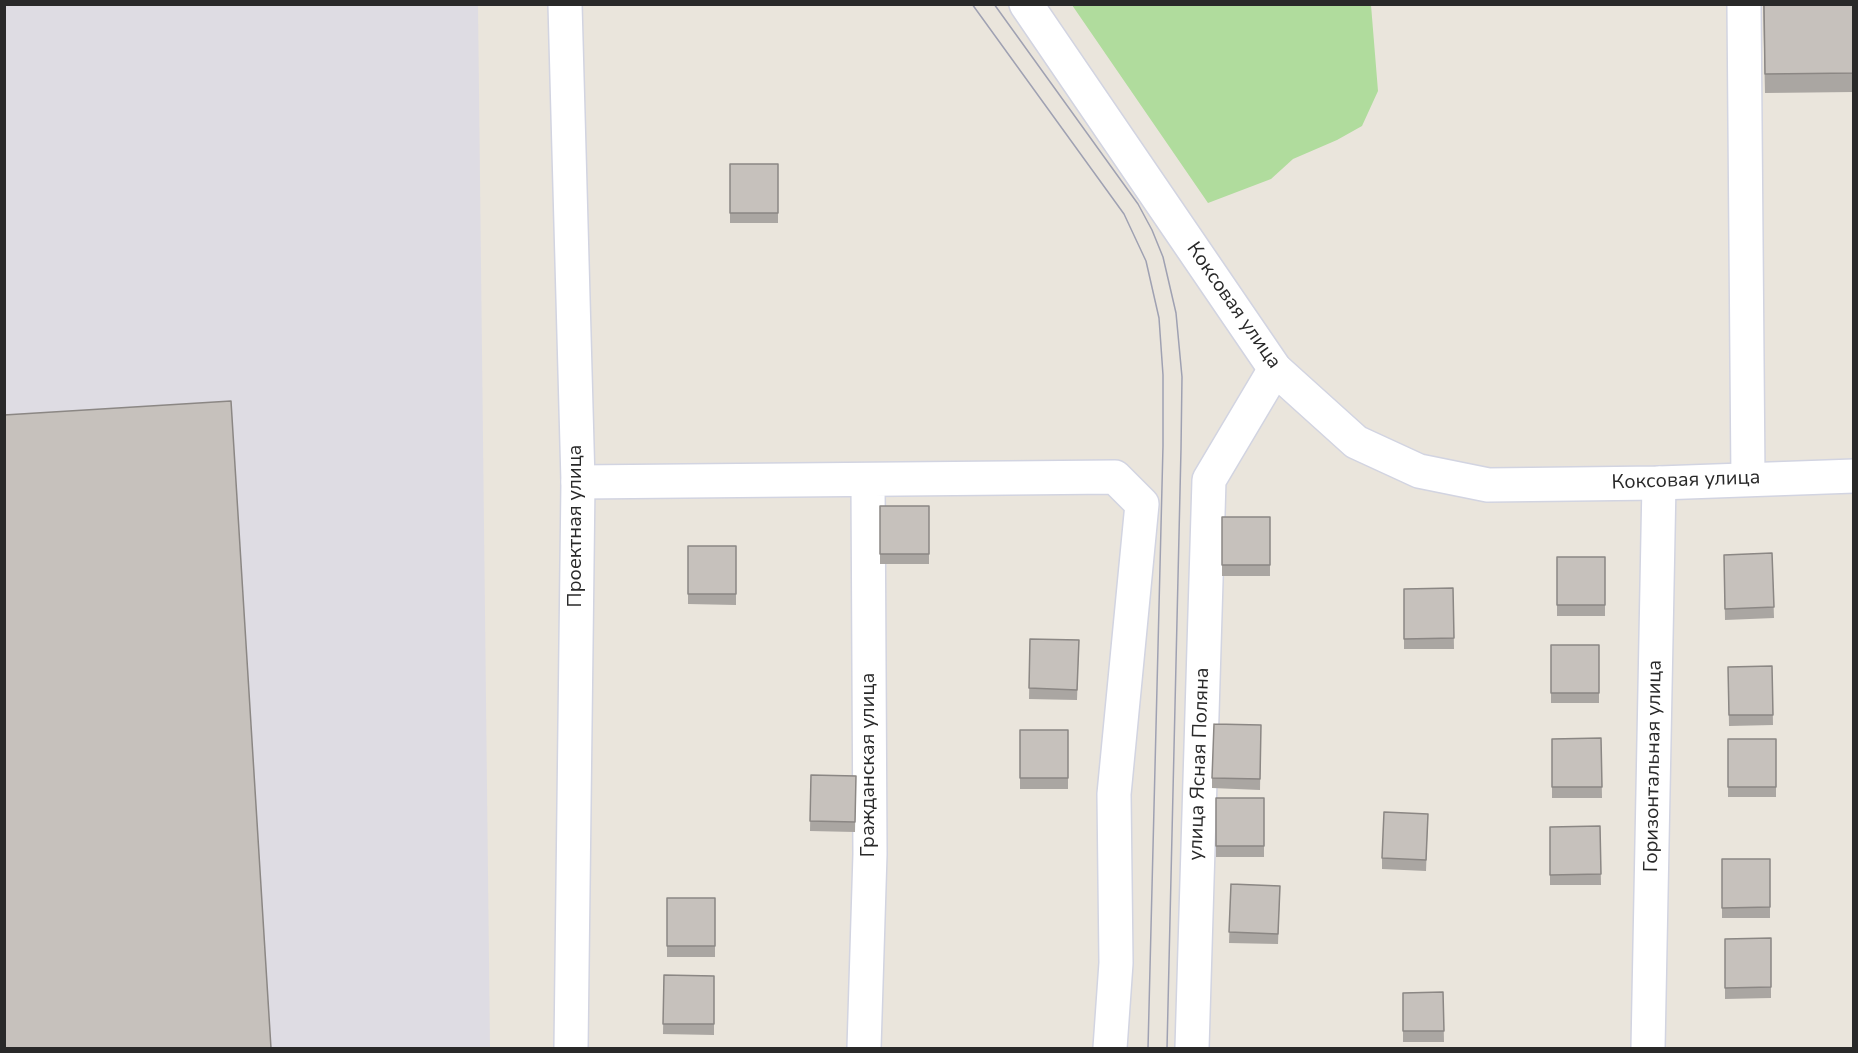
<!DOCTYPE html>
<html>
<head>
<meta charset="utf-8">
<style>
  body { margin:0 }
  #map { position:relative; width:1858px; height:1053px; overflow:hidden; background:#eae5dc; font-family:"Nunito Sans",sans-serif }
  canvas { display:block }
  .frame { position:absolute; inset:0; border:6px solid #292929; pointer-events:none }
</style>
</head>
<body>
<div id="map">
<canvas width="1858" height="1053"></canvas>
<div class="frame"></div>
</div>
<script>
const ctx = document.querySelector('canvas').getContext('2d');
ctx.lineJoin = 'round';
function fill(path, color) {
  ctx.fillStyle = color;
  ctx.fill(path, 'evenodd');
}
function poly(rows) {
  const path = new Path2D();
  for (const r of rows) {
    path.moveTo(r[0], r[1]);
    for (let i = 2; i < r.length; i += 2) path.lineTo(r[i], r[i + 1]);
  }
  return path;
}
function strokePath(path, color, width, dash) {
  ctx.strokeStyle = color;
  ctx.lineWidth = width;
  ctx.lineCap = dash ? 'butt' : 'round';
  ctx.setLineDash(dash || []);
  ctx.stroke(path);
}
function drawText(font, color, halo, rows, align = 'center') {
  ctx.font = font + ' "Nunito Sans",sans-serif';
  ctx.lineWidth = 6;
  ctx.setLineDash([]);
  ctx.textBaseline = 'middle';
  ctx.strokeStyle = halo;
  ctx.fillStyle = color;
  for (const [text, x, y, turn = 0] of rows) {
    ctx.save();
    ctx.translate(x, y);
    ctx.rotate((+turn || 0) * Math.PI / 180);
    ctx.textAlign = isNaN(turn) ? turn : align;
    if (halo) ctx.strokeText(text, 0, 0);
    ctx.fillText(text, 0, 0);
    ctx.restore();
  }
}
fill(poly([
  [5,5,478,5,490,1048,5,1048]
]), '#dedce3');
fill(poly([
  [1072,5,1371,5,1378,91,1362,126,1337,140,1293,159,1271,179,1208,203]
]), '#b0dc9d');
const minor = poly([
  [1744,4,1748,479],
  [578,482,1115,477,1142,504,1114,794,1116,963,1110,1048],
  [864,1048,870,854,868,481],
  [1192,1048,1209,480,1275,369],
  [1648,1048,1659,483]
]);
const secondary = poly([
  [565,4,578,482,571,1048],
  [1026,4,1275,369,1356,442,1419,471,1488,485,1659,483,1854,476]
]);
strokePath(minor, '#d2d4e1', 36);
strokePath(secondary, '#d2d4e1', 36);
strokePath(minor, '#fff', 33);
strokePath(secondary, '#fff', 33);
strokePath(poly([
  [972,4,1124,214,1146,261,1159,318,1163,375,1163,446,1148,1048],
  [994,4,1138,204,1152,230,1163,257,1176,313,1182,377,1181,449,1167,1048]
]), '#9fa1b2', 1.5);
fill(poly([
  [1763,4,1854,4,1854,92,1765,93],
  [730,164,778,164,778,223,730,223],
  [880,506,929,506,929,564,880,564],
  [1222,517,1270,517,1270,576,1222,576],
  [688,546,736,546,736,605,688,604],
  [1772,553,1774,618,1725,620,1724,555],
  [1557,557,1605,557,1605,616,1557,616],
  [1453,588,1454,649,1404,649,1404,589],
  [1030,639,1079,640,1077,700,1029,699],
  [1551,645,1599,645,1599,703,1551,703],
  [1772,666,1773,725,1729,726,1728,667],
  [1261,725,1260,790,1212,788,1212,778],
  [1020,730,1068,730,1068,789,1020,789],
  [1601,738,1602,798,1552,798,1552,739],
  [1728,739,1776,739,1776,797,1728,797],
  [811,775,856,776,855,832,810,831],
  [1216,798,1264,798,1264,857,1216,857],
  [1428,814,1426,871,1382,869,1382,858],
  [1600,826,1601,885,1550,885,1550,827],
  [1722,859,1770,859,1770,918,1722,918],
  [1231,884,1280,886,1278,944,1229,943],
  [667,898,715,898,715,957,667,957],
  [1771,938,1771,998,1725,999,1725,939],
  [664,975,714,976,714,1035,663,1034],
  [1443,992,1444,1042,1403,1042,1403,993]
]), '#aaa6a2');
const building = poly([
  [1764,4,1854,4,1854,73,1765,74,1764,4],
  [730,164,778,164,778,213,730,213,730,164],
  [231,401,271,1048,4,1048,4,415,231,401],
  [880,506,929,506,929,554,880,554,880,506],
  [1222,517,1270,517,1270,565,1222,565,1222,517],
  [688,546,736,546,736,594,688,594,688,546],
  [1772,553,1774,607,1725,609,1724,555,1772,553],
  [1557,557,1605,557,1605,605,1557,605,1557,557],
  [1453,588,1454,638,1404,639,1404,589,1453,588],
  [1030,639,1079,640,1077,690,1029,688,1030,639],
  [1551,645,1599,645,1599,693,1551,693,1551,645],
  [1772,666,1773,715,1729,715,1728,667,1772,666],
  [1214,724,1261,725,1260,779,1212,778,1214,724],
  [1020,730,1068,730,1068,778,1020,778,1020,730],
  [1601,738,1602,787,1552,787,1552,739,1601,738],
  [1728,739,1776,739,1776,787,1728,787,1728,739],
  [811,775,856,776,855,822,810,821,811,775],
  [1216,798,1264,798,1264,846,1216,846,1216,798],
  [1384,812,1428,814,1426,860,1382,858,1384,812],
  [1600,826,1601,874,1550,875,1550,827,1600,826],
  [1722,859,1770,859,1770,907,1722,908,1722,859],
  [1231,884,1280,886,1278,934,1229,932,1231,884],
  [667,898,715,898,715,946,667,946,667,898],
  [1771,938,1771,987,1725,988,1725,939,1771,938],
  [664,975,714,976,714,1024,663,1024,664,975],
  [1443,992,1444,1031,1403,1031,1403,993,1443,992]
]);
fill(building, '#c6c1bc');
strokePath(building, '#8b8784', 1.5);
drawText('20px', '#292929', '#fff', [
  ["Коксовая улица",1233,306,55],
  ["Коксовая улица",1686,481,-2],
  ["Проектная улица",576,526,-90],
  ["улица Ясная Поляна",1200,764,-88],
  ["Гражданская улица",869,765,-90],
  ["Горизонтальная улица",1654,766,-89]
]);
</script>
</body>
</html>
